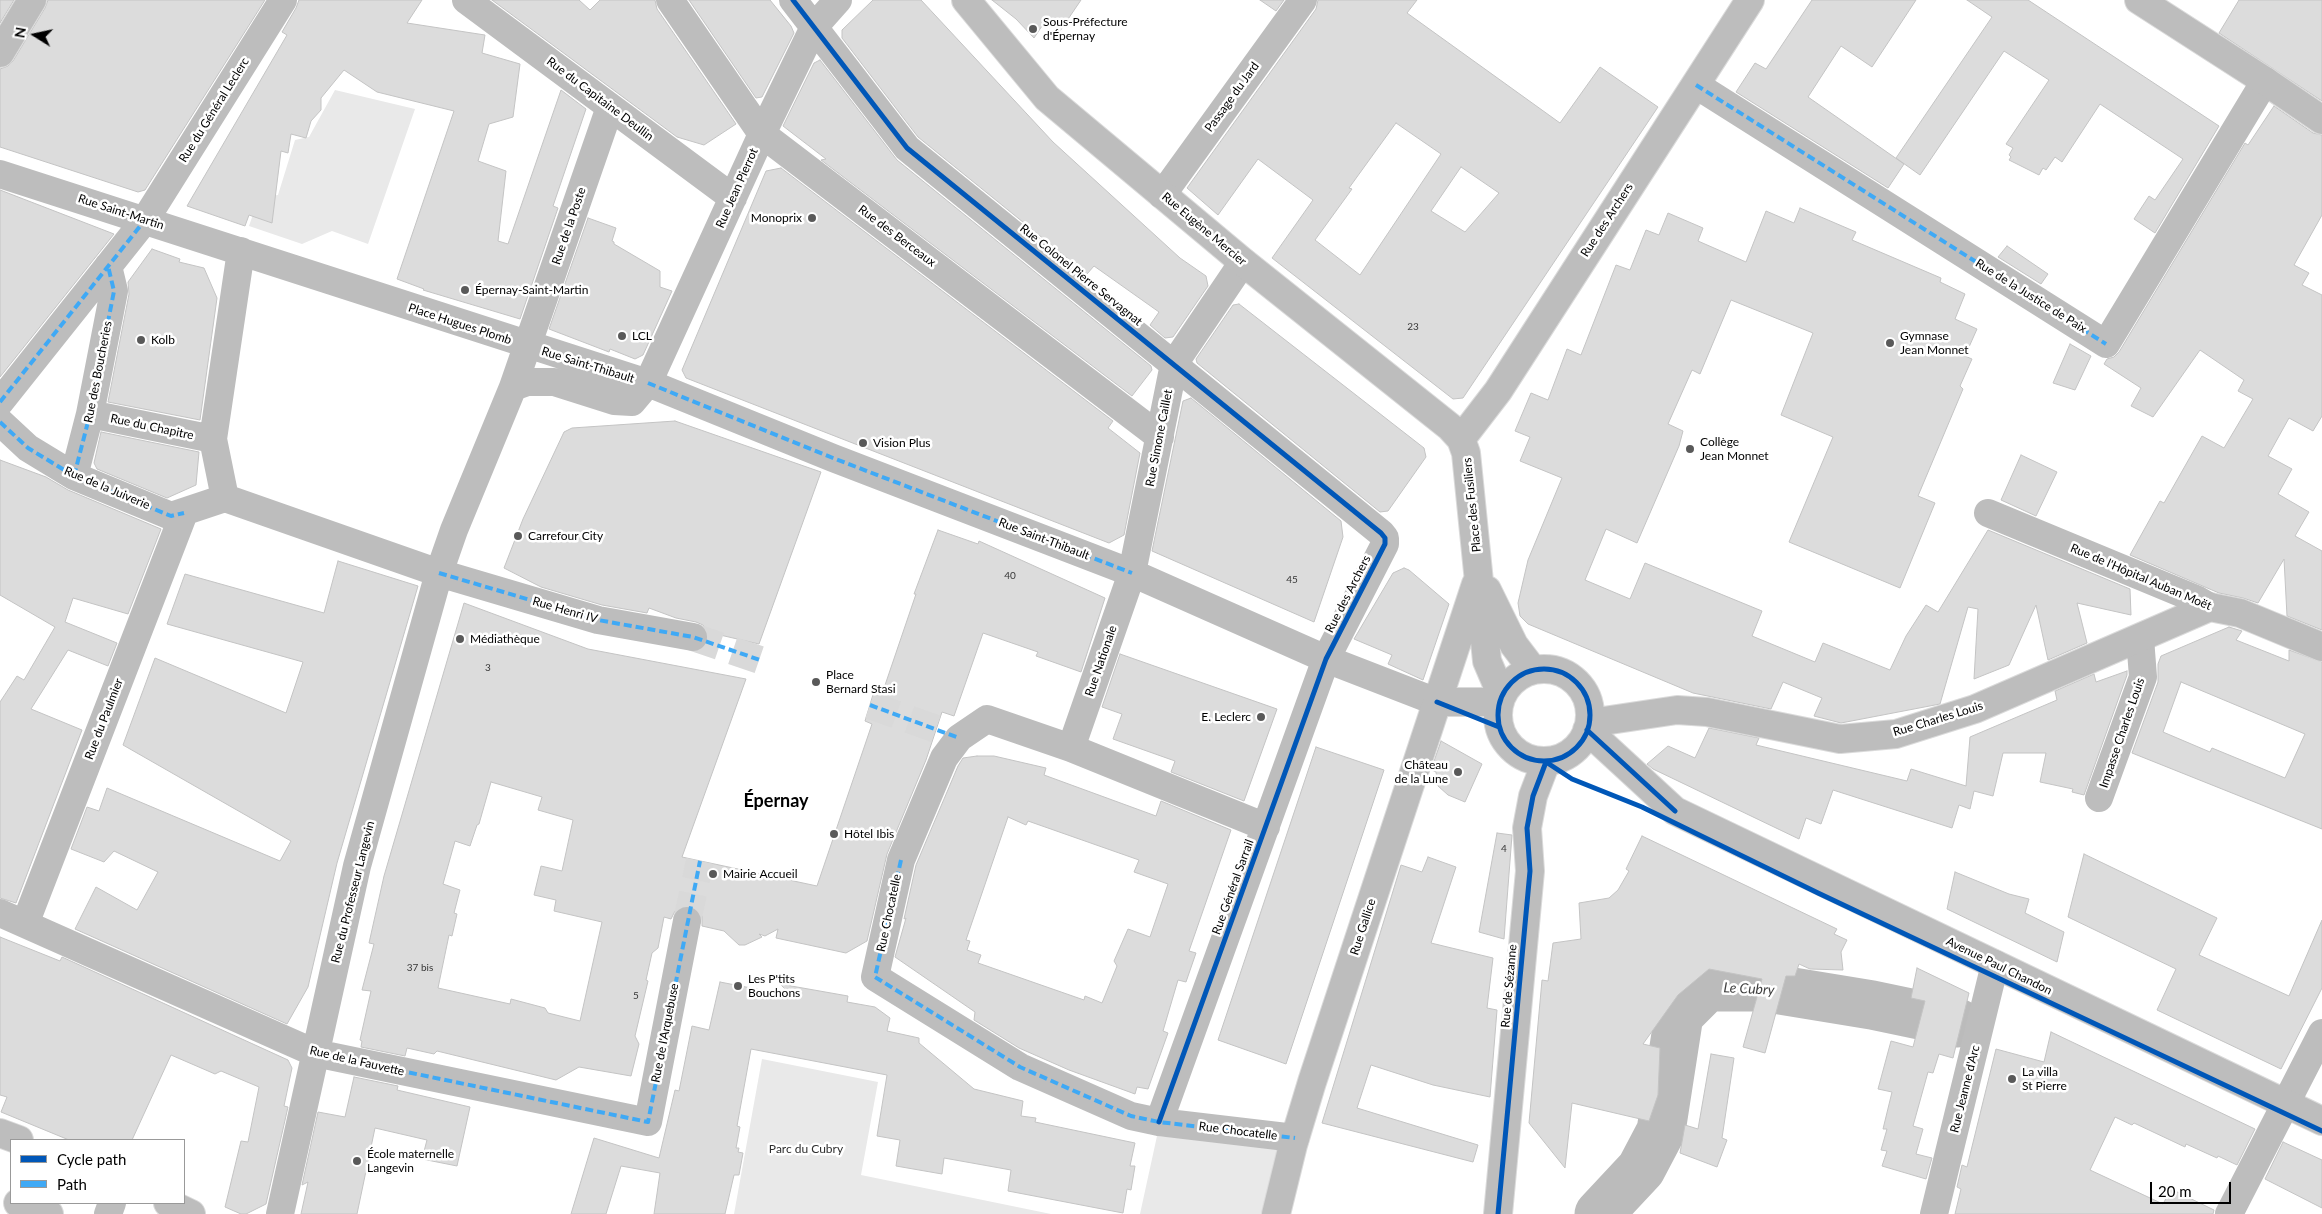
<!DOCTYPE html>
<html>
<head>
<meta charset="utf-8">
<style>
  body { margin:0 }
  #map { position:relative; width:2322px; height:1214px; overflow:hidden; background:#fff; font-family:Lato,sans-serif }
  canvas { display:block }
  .legend { position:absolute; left:10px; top:1139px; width:175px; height:65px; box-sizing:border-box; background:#fff; border:1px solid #999; margin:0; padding:6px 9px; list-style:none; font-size:15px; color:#000 }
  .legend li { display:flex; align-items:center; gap:10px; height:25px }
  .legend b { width:25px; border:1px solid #999 }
  .north { position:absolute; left:10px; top:10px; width:50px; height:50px; -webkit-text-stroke:4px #fff; paint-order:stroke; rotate:280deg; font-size:14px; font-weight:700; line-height:20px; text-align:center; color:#000 }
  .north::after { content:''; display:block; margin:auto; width:18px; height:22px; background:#000; clip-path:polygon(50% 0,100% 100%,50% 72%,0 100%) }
  .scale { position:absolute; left:2150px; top:1182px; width:81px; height:22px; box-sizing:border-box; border:2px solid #000; border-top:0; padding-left:6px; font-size:15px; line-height:18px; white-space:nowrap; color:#000; -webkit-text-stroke:4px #fff; paint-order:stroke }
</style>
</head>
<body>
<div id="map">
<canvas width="2322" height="1214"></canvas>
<ul class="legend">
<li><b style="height:6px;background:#0057b8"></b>Cycle path</li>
<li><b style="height:6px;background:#3fa9f5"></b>Path</li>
</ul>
<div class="north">N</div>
<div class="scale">20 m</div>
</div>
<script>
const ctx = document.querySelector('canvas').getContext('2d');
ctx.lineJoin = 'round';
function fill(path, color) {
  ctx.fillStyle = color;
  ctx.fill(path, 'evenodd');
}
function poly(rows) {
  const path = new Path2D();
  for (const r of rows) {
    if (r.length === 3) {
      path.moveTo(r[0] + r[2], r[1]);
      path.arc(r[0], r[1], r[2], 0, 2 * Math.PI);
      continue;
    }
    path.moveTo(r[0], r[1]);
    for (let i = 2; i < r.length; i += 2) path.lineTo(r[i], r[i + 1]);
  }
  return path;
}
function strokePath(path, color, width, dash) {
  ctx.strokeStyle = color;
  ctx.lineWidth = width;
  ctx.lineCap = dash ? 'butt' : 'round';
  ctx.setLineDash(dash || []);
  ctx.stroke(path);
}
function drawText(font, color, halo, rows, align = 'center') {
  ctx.font = font + ' Lato,sans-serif';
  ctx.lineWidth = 5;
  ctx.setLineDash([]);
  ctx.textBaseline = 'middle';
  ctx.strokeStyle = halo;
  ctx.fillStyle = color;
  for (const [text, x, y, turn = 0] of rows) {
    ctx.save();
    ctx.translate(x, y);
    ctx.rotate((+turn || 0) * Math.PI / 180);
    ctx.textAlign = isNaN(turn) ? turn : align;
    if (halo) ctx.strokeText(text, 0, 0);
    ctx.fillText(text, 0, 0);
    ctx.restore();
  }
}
fill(poly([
  [335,90,415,109,368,244,332,231,302,244,249,226,259,197,278,195,295,140,309,137],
  [762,1059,878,1082,861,1175,1051,1214,734,1214],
  [1157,1136,1280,1146,1262,1214,1140,1214]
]), '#e9e9e9');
strokePath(poly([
  [1599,1214,1641,1169,1661,1131,1679,1015,1707,987,1762,987,1872,1005,1958,1023]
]), '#bbb', 49);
const building = poly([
  [0,0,14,0,0,23,0,0],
  [48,0,265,0,145,190,138,192,0,147,0,69,8,66,13,61,45,8,48,0],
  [299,0,422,0,407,23,485,35,482,53,520,64,513,117,489,124,478,161,506,171,498,241,508,244,561,90,586,109,553,206,558,208,520,319,423,290,424,289,397,279,454,111,377,92,344,70,321,98,321,110,311,121,306,138,291,134,288,153,281,151,272,223,249,215,245,226,187,206,287,35,282,32,296,8,299,0],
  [492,0,579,0,590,10,600,0,655,0,657,9,736,124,704,145,677,137,492,0],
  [689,0,770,0,791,26,794,33,762,97,756,98,689,0],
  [873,0,921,0,1053,142,1180,258,1206,276,1208,286,1173,337,1165,338,1150,325,1159,312,1094,266,1087,274,918,137,842,38,842,30,873,0],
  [992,0,1081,0,1060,31,1046,20,1034,38,1016,19,992,0],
  [1260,0,1284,0,1276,11,1260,0],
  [1318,0,1417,0,1407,13,1560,123,1600,67,1658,107,1463,398,1453,399,1272,258,1313,200,1258,159,1218,215,1187,188,1316,9,1318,0],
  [1396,123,1441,154,1360,275,1315,240,1352,189,1349,188,1396,123],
  [1461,167,1499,193,1465,232,1431,211,1461,167],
  [1812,0,1916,0,1872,67,1841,46,1808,97,1904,164,1888,188,1736,92,1755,63,1766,69,1812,0],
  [1967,0,2028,0,2219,126,2155,233,2134,219,2149,196,2155,200,2183,159,2100,104,2062,162,2055,157,2046,170,2043,168,2039,175,2009,160,2011,157,2009,155,2013,148,2006,144,2049,80,2004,51,1920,175,1896,158,1992,17,1967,0],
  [2239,0,2322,0,2322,101,2219,33,2239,0],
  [820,60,897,160,1151,366,1152,370,1132,396,821,160,826,159,783,126,814,63,820,60],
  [2274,106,2313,133,2322,135,2322,215,2294,265,2309,273,2302,285,2322,295,2322,416,2313,431,2289,418,2268,456,2292,469,2278,494,2309,512,2295,536,2322,551,2322,630,2287,616,2284,559,2258,603,2243,598,2219,593,2130,555,2160,501,2164,503,2202,436,2224,448,2253,399,2238,391,2244,380,2200,350,2153,417,2131,406,2141,388,2104,364,2107,359,2114,357,2119,352,2245,143,2248,145,2274,106],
  [781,168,1113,421,1108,428,1140,453,1124,535,1109,543,686,378,682,370,766,171,781,168],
  [0,190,114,234,0,377,0,190],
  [1800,208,1856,232,1852,240,1941,278,1940,282,1965,294,1955,319,1977,329,1965,356,1972,359,1960,386,1963,389,1918,496,1935,503,1900,588,1789,542,1833,437,1781,415,1813,333,1731,300,1700,374,1692,370,1668,424,1683,431,1679,446,1637,543,1606,529,1585,580,1630,599,1645,563,1762,611,1752,636,1815,662,1823,643,1890,670,1906,636,1926,605,1938,612,1988,530,2130,589,2131,615,2077,603,2087,643,2048,660,2036,605,2009,665,1974,679,1978,609,1968,607,1940,704,1841,723,1814,716,1822,698,1783,682,1771,709,1693,693,1528,624,1520,616,1518,603,1528,560,1562,478,1520,461,1530,437,1515,431,1531,393,1548,400,1567,349,1581,355,1616,265,1630,270,1646,230,1659,235,1668,213,1703,228,1698,241,1746,262,1766,211,1794,223,1800,208],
  [588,218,616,228,612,241,614,242,614,244,660,271,660,287,672,291,643,355,635,359,610,349,609,352,549,329,588,218],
  [2007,246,2048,274,2041,284,1998,257,2007,246],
  [152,249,180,259,179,262,204,268,217,298,200,420,108,402,129,294,128,282,152,249],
  [1239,304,1424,448,1426,457,1388,511,1380,512,1197,363,1196,359,1233,305,1239,304],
  [2070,344,2091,356,2075,390,2053,383,2070,344],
  [1191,398,1341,521,1343,537,1314,622,1152,551,1183,401,1191,398],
  [675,421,821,472,759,644,720,635,707,630,703,625,696,622,676,618,649,608,647,613,602,605,541,587,504,568,523,519,564,432,572,428,675,421],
  [101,432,199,452,196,485,167,498,97,469,94,463,101,432],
  [2021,455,2057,472,2036,516,2001,500,2021,455],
  [0,460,46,477,68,490,161,529,128,614,73,598,65,622,117,643,108,666,68,650,31,709,82,730,16,903,0,898,0,702,17,676,24,680,55,627,0,595,0,460],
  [938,530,978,544,979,541,1105,598,1081,672,1036,656,1038,652,983,633,954,716,942,712,926,760,887,854,867,941,846,953,776,938,778,929,765,936,759,934,762,937,745,945,739,945,724,931,702,926,702,916,697,909,689,906,681,906,675,911,671,919,664,917,658,948,652,953,646,980,648,981,635,1036,639,1044,631,1076,579,1067,556,1080,437,1051,434,1054,407,1048,405,1056,361,1047,362,1041,360,1040,371,991,362,990,374,944,369,943,384,876,464,603,588,649,746,679,682,857,817,886,872,724,865,721,875,688,883,691,916,594,914,594,938,530],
  [491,782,542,797,538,810,573,820,562,871,541,866,534,895,556,900,554,911,602,922,580,1021,548,1013,545,1008,511,999,510,1004,438,988,449,935,452,936,457,914,454,913,460,890,443,884,455,841,470,846,477,825,479,824,491,782],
  [338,561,418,586,337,863,308,987,287,1024,75,929,96,887,137,910,158,872,114,851,104,862,71,849,87,807,99,811,107,788,280,861,291,841,123,745,155,658,286,713,303,662,167,624,185,574,324,613,338,561],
  [1404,568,1409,570,1449,604,1423,680,1388,664,1392,655,1354,639,1393,573,1404,568],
  [2229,627,2242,631,2236,640,2289,661,2289,650,2322,662,2322,829,2132,753,2158,682,2158,664,2161,656,2229,627],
  [2181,682,2305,734,2285,778,2212,748,2210,752,2163,732,2181,682],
  [1120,654,1277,709,1244,801,1171,772,1175,761,1113,739,1122,714,1102,707,1120,654],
  [2127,671,2127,675,2084,795,2072,792,2073,789,2040,782,2046,753,2003,753,1993,796,1974,791,1970,809,1959,805,1952,828,1833,790,1821,824,1806,818,1799,839,1653,769,1647,764,1668,746,1695,758,1709,728,1759,738,1756,745,1907,781,1911,769,1966,786,1970,737,2057,700,2055,691,2094,674,2096,682,2127,671],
  [1441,741,1482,764,1465,802,1448,795,1438,786,1436,772,1431,770,1441,741],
  [1316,747,1384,770,1286,1064,1218,1040,1316,747],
  [977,756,994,756,1046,768,1044,775,1156,816,1161,801,1231,830,1189,951,1196,953,1186,982,1178,980,1163,1031,1168,1033,1148,1089,1137,1087,1135,1094,1069,1070,1019,1048,974,1020,975,1012,895,957,906,918,904,919,916,865,958,766,963,758,977,756],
  [1008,817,1026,825,1028,821,1139,860,1134,872,1168,884,1150,937,1128,929,1114,961,1117,966,1102,1003,1085,996,1084,1000,978,963,981,955,967,950,970,941,966,940,1008,817],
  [1497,833,1512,835,1504,939,1479,932,1497,833],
  [1642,836,1837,929,1834,934,1847,940,1841,952,1843,970,1810,969,1799,964,1795,976,1786,976,1765,1053,1743,1047,1762,979,1709,969,1678,995,1643,1044,1660,1048,1658,1095,1649,1121,1572,1103,1565,1168,1529,1123,1542,980,1548,981,1553,943,1581,939,1579,903,1609,898,1618,890,1629,871,1626,869,1642,836],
  [2084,854,2217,918,2199,955,2289,996,2322,920,2322,988,2281,1069,2157,1010,2176,969,2068,917,2084,854],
  [1428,857,1456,867,1431,943,1493,958,1487,1008,1497,1010,1490,1097,1433,1085,1371,1065,1357,1108,1478,1145,1473,1162,1322,1123,1401,865,1422,872,1428,857],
  [1955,872,2009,894,2029,899,2025,913,2064,932,2057,962,1947,909,1955,872],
  [0,937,60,961,62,957,288,1060,292,1068,284,1106,288,1107,266,1204,246,1214,241,1214,225,1207,241,1141,248,1142,259,1087,221,1071,215,1074,171,1055,132,1140,69,1140,1,1112,7,1097,0,1095,0,937],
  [1917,968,1969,993,1953,1058,1939,1054,1933,1073,1928,1072,1913,1126,1923,1129,1916,1154,1932,1158,1926,1179,1882,1166,1887,1151,1881,1150,1887,1129,1883,1129,1892,1092,1878,1089,1891,1041,1913,1047,1925,1001,1911,998,1917,968],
  [720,982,792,996,780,984,848,996,847,1002,875,1007,890,1018,887,1031,919,1038,919,1043,974,1089,1023,1101,1021,1116,1036,1118,1035,1122,1135,1143,1130,1166,1135,1166,1131,1190,1127,1189,1123,1213,1008,1191,1011,1170,944,1158,942,1174,896,1166,900,1140,877,1136,887,1075,751,1049,737,1126,740,1127,736,1148,739,1148,738,1152,743,1153,739,1175,734,1175,725,1214,654,1214,660,1173,621,1166,606,1214,571,1214,594,1138,659,1158,675,1090,679,1091,692,1026,709,1030,720,982],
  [2051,1032,2255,1129,2237,1165,2218,1156,2217,1158,2186,1144,2185,1147,2134,1123,2132,1125,2115,1117,2090,1170,2163,1204,2171,1189,2214,1210,2213,1214,1955,1214,1961,1189,1957,1187,1962,1165,1967,1167,1996,1049,2044,1062,2051,1032],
  [1711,1054,1734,1058,1722,1138,1727,1140,1717,1167,1680,1153,1685,1125,1698,1129,1711,1054],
  [354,1077,398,1086,397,1090,470,1107,457,1166,422,1159,427,1140,375,1128,357,1214,301,1214,308,1182,302,1185,318,1112,345,1117,354,1077],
  [2283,1142,2322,1160,2322,1208,2265,1179,2283,1142]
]);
fill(building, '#dcdcdc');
strokePath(building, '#c4c4c4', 1);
strokePath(poly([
  [693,637,760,660],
  [870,705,936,729],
  [687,921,700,861]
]), '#d9d9d9', 28, [28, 14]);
const major = poly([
  [966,0,1047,98,1243,262,1450,427,1461,439,1466,453,1487,661,1502,696],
  [2139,0,2265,81,2322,120],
  [0,53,32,0],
  [1461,439,1498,391,1750,0],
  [1487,590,1514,645,1533,670],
  [1544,715,46],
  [1437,702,1500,702],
  [1590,723,1677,710,1707,712,1840,739,1896,734,1975,709,2210,607,2240,613,2322,647],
  [1587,730,1675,811,2322,1121],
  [0,1133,19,1140],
  [18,1203,49,1214],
  [168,1203,191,1214],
  [1276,1214,1293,1145,1312,1082,1476,584],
  [1498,1214,1530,871,1527,828,1533,796,1546,762]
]);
strokePath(major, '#dbdbdb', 30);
strokePath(poly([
  [466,0,733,198],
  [670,0,762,134,1160,437],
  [793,0,907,148,1381,533,1385,538,1385,544,1326,659,1159,1122],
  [1696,85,2106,344,2265,81],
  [0,174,648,383,833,458,1132,573,1326,659,1437,702],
  [1162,195,1303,0],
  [513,387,527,382,554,382,614,401,632,402,648,383,762,134,814,27,838,0],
  [0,402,145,220,283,0],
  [90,414,213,439],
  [0,422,28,448,74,476,171,516,225,498],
  [74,476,90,414,114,291,108,266],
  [225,498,439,573,598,620,693,637],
  [225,498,213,439,241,251],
  [1988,513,2198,600,2210,607],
  [1071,748,1132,573,1174,364,1243,262],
  [2099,798,2143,677,2140,638],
  [1266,827,1071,748,987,719,959,738,944,758,901,860,875,977,1020,1067,1131,1116,1159,1122,1295,1138],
  [0,913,315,1053,648,1122,687,921],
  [25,924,184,513],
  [108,1214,112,1203],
  [280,1214,357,866,439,573,454,530,513,387,610,107],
  [1934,1214,1995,964],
  [2229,1214,2322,1033]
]), '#bdbdbd', 28);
strokePath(major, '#bdbdbd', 28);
strokePath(poly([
  [1696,85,2106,344],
  [648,383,833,458,1132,573],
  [0,402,145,220],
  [0,422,28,448,74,476,171,516,184,513],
  [74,476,90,414,114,291,108,266],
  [439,573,598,620,693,637,760,660],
  [870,705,959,738],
  [901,860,875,977,1020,1067,1131,1116,1159,1122,1295,1138],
  [315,1053,648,1122,700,861]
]), '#3fa9f5', 4, [8, 4]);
strokePath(poly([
  [793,0,907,148,1381,533,1385,538,1385,544,1326,659,1159,1122],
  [1544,715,46],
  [1437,702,1499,727],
  [1587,730,1675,811],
  [1546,762,1572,779,1642,807,1818,893,2322,1131],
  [1498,1214,1530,871,1527,828,1533,796,1546,762]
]), '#0057b8', 5);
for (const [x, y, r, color] of [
  [1033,29,5,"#595959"],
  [812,218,5,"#595959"],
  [465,290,5,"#595959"],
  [622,336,5,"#595959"],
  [141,340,5,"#595959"],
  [1890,343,5,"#595959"],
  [863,443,5,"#595959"],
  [1690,449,5,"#595959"],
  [518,536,5,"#595959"],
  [460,639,5,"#595959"],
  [816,682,5,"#595959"],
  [1261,717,5,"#595959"],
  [1458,772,5,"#595959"],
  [834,834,5,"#595959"],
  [713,874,5,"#595959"],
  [738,986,5,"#595959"],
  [2012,1079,5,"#595959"],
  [357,1161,5,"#595959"]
]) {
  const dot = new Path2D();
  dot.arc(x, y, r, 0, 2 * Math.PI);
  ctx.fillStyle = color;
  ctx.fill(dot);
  strokePath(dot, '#fff', 2);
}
drawText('10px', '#373737', null, [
  ["23",1413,327],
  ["40",1010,576],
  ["45",1292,580],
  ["3",488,668],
  ["4",1504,849],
  ["37 bis",420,968],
  ["5",636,996]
]);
drawText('12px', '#000', '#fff', [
  ["Sous-Préfecture",1043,22],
  ["d'Épernay",1043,36],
  ["Monoprix",802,218,"right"],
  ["Épernay-Saint-Martin",475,290],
  ["LCL",632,336],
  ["Gymnase",1900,336],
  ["Jean Monnet",1900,350],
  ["Kolb",151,340],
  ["Collège",1700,442],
  ["Jean Monnet",1700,456],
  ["Vision Plus",873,443],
  ["Carrefour City",528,536],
  ["Médiathèque",470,639],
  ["Place",826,675],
  ["Bernard Stasi",826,689],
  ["E. Leclerc",1251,717,"right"],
  ["Château",1448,765,"right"],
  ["de la Lune",1448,779,"right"],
  ["Hôtel Ibis",844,834],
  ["Mairie Accueil",723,874],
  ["Les P'tits",748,979],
  ["Bouchons",748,993],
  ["La villa",2022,1072],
  ["St Pierre",2022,1086],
  ["École maternelle",367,1154],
  ["Langevin",367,1168]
], 'left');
drawText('12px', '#000', '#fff', [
  ["Passage du Jard",1232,97,-54],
  ["Rue du Capitaine Deullin",600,99,37],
  ["Rue du Général Leclerc",214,110,-58],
  ["Rue Jean Pierrot",737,188,-66],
  ["Rue Saint-Martin",121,212,18],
  ["Rue des Archers",1607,220,-57],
  ["Rue de la Poste",569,226,-71],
  ["Rue Eugène Mercier",1204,229,40],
  ["Rue des Berceaux",897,236,37],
  ["Rue Colonel Pierre Servagnat",1081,275,39],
  ["Rue de la Justice de Paix",2031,296,32],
  ["Place Hugues Plomb",460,324,18],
  ["Rue Saint-Thibault",588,365,17],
  ["Rue des Boucheries",98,372,-79],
  ["Rue du Chapitre",152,427,12],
  ["Rue Simone Caillet",1159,438,-79],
  ["Rue de la Juiverie",107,488,23],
  ["Place des Fusiliers",1472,505,-96],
  ["Rue Saint-Thibault",1044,539,21],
  ["Rue de l'Hôpital Auban Moët",2141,577,23],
  ["Rue des Archers",1348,594,-63],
  ["Rue Henri IV",565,610,16],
  ["Rue Nationale",1101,661,-71],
  ["Rue du Paulmier",104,719,-69],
  ["Rue Charles Louis",1938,719,-17],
  ["Impasse Charles Louis",2122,733,-71],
  ["Rue Général Sarrail",1233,887,-70],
  ["Rue du Professeur Langevin",353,892,-76],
  ["Rue Chocatelle",889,913,-78],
  ["Rue Gallice",1363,927,-72],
  ["Avenue Paul Chandon",1999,966,26],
  ["Rue de Sézanne",1509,986,-85],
  ["Rue de l'Arquebuse",665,1033,-79],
  ["Rue de la Fauvette",357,1061,13],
  ["Rue Jeanne d'Arc",1965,1089,-76],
  ["Rue Chocatelle",1238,1131,7]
]);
drawText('12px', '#2e2e2e', '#fff', [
  ["Parc du Cubry",806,1149]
]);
drawText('italic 14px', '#3f3f3f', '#fff', [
  ["Le Cubry",1749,989,3]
]);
drawText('bold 18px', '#000', '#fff', [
  ["Épernay",776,801]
]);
</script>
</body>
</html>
